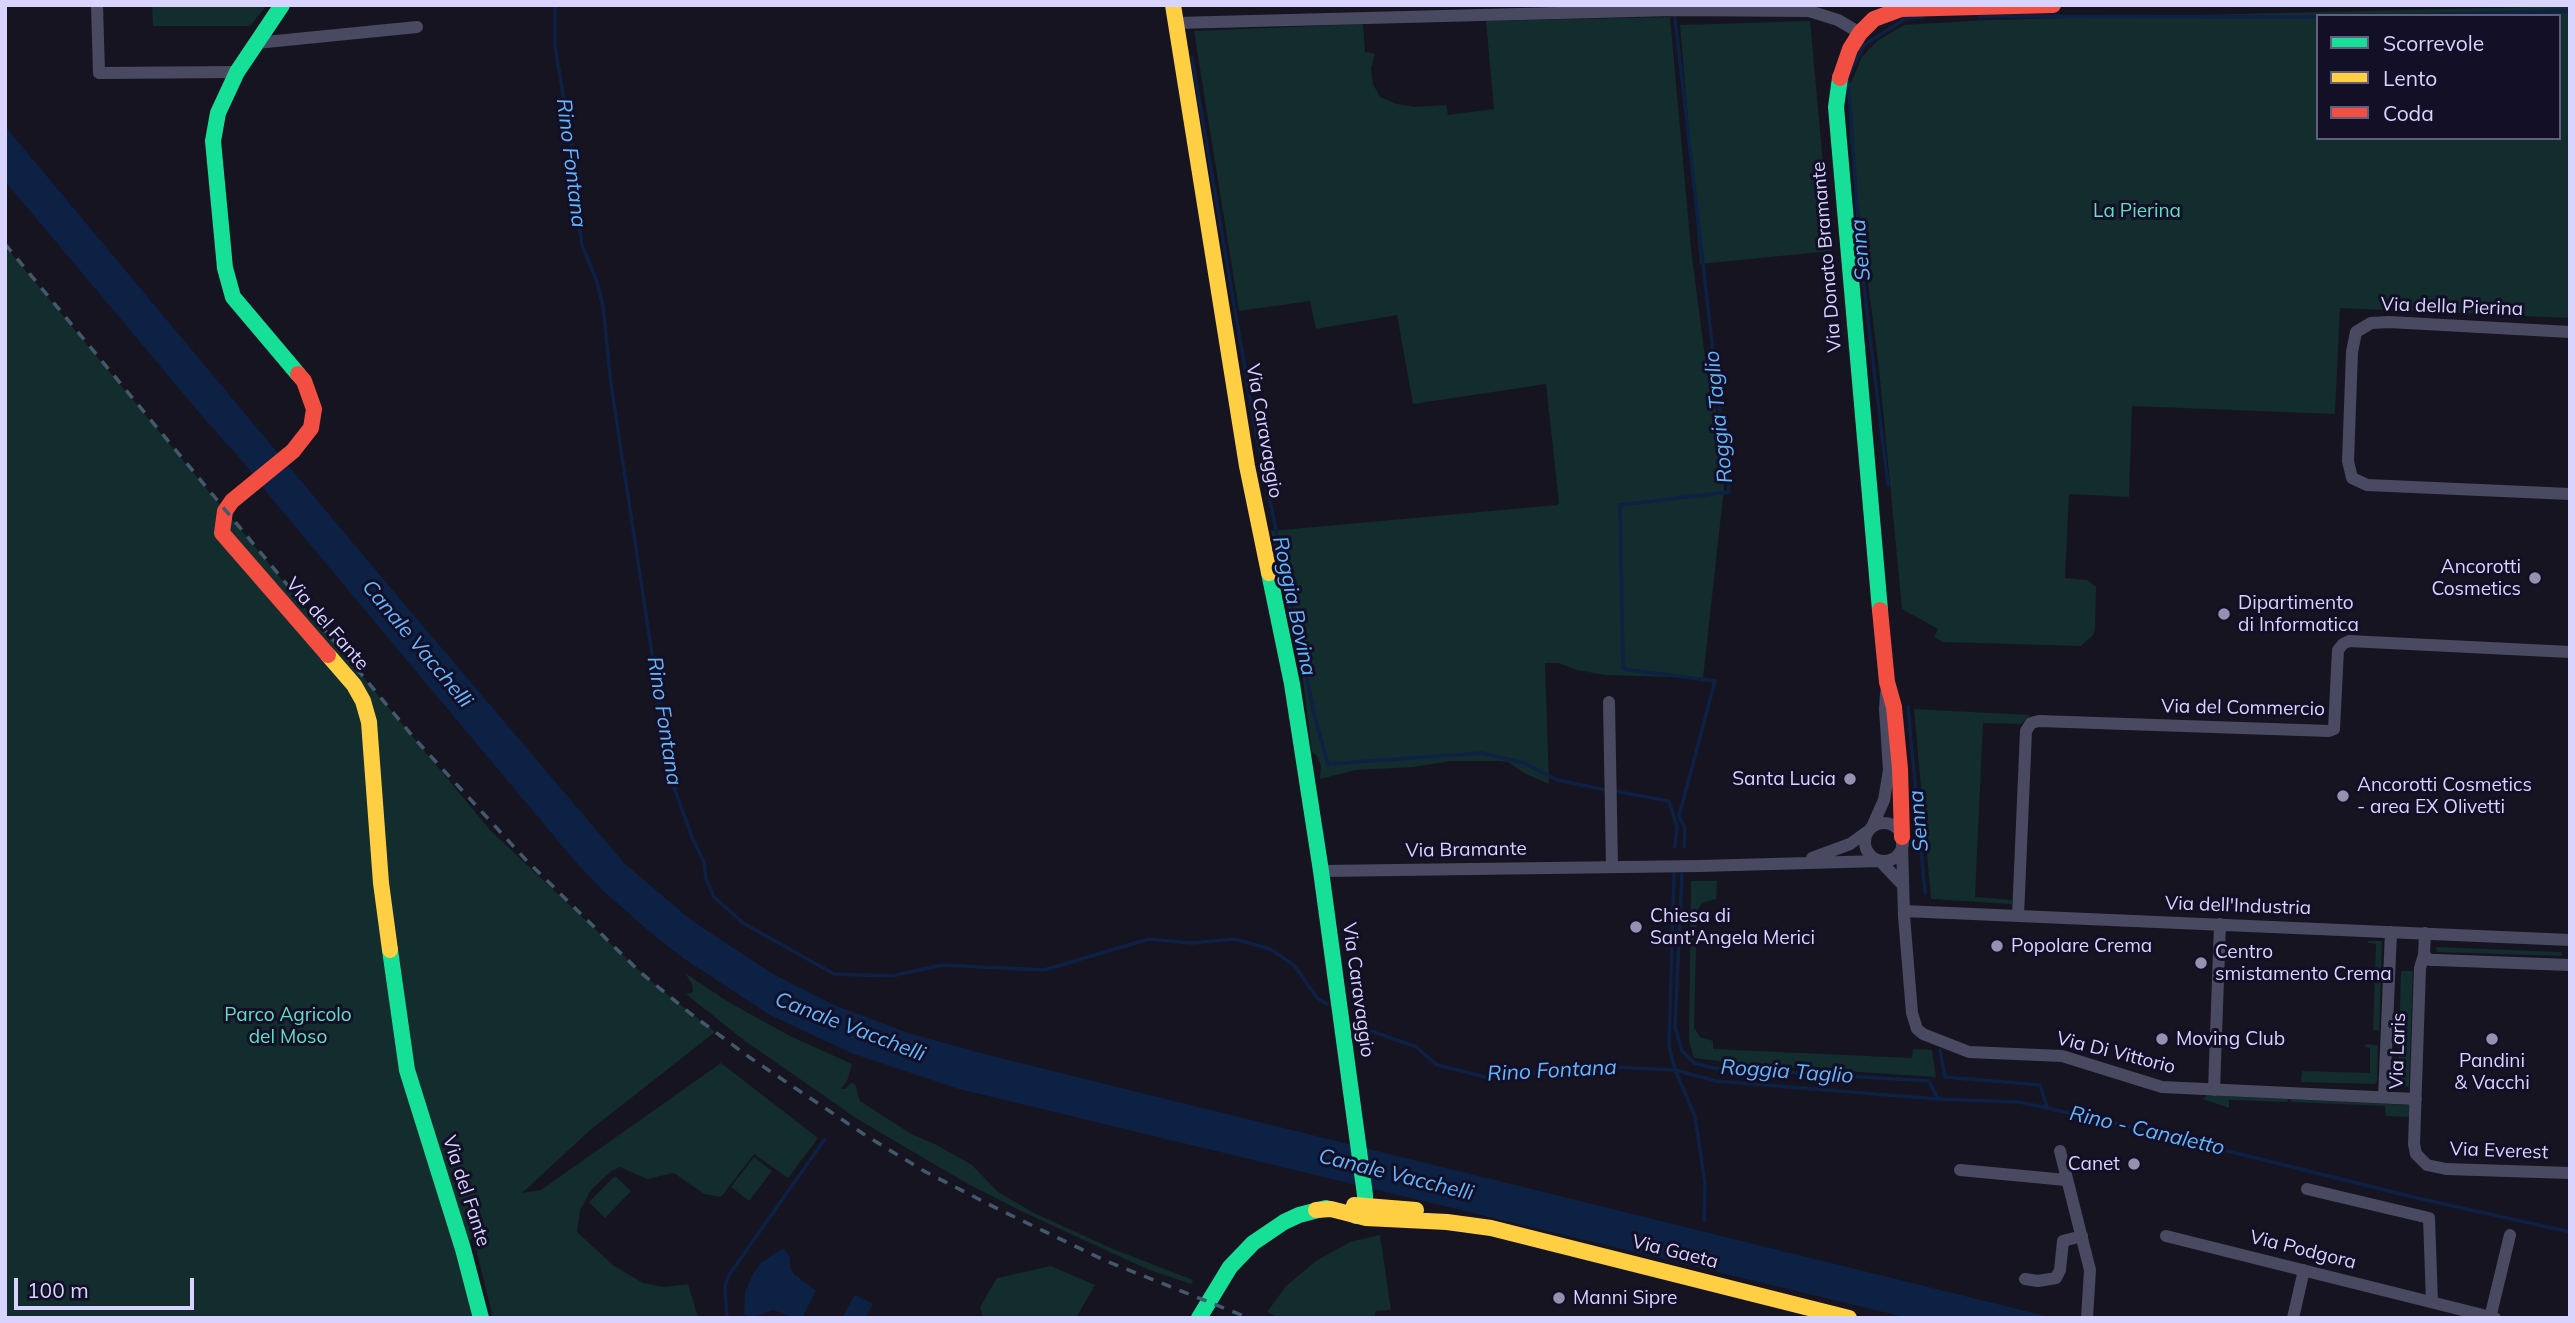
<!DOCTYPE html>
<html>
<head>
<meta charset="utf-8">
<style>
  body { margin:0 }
  #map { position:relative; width:2575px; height:1323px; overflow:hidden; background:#161421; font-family:Mulish,sans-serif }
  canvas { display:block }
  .frame { position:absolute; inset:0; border:7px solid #d9d4ff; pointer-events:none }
  .legend { position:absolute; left:2316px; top:14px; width:245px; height:126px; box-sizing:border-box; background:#130f26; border:2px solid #625e7d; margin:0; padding:9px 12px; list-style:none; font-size:21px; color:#d9d4ff }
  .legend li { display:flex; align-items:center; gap:14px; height:35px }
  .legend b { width:35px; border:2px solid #625e7d }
  .scale { position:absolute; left:14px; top:1278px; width:180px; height:32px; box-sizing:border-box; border:4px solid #d9d4ff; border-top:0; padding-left:9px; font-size:21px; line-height:24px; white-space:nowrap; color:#d9d4ff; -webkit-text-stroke:5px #130f26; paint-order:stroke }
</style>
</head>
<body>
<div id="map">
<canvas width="2575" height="1323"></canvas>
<div class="frame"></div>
<ul class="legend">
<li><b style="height:9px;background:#16e098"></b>Scorrevole</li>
<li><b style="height:9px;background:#ffcf43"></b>Lento</li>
<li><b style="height:9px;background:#f24e42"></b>Coda</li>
</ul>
<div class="scale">100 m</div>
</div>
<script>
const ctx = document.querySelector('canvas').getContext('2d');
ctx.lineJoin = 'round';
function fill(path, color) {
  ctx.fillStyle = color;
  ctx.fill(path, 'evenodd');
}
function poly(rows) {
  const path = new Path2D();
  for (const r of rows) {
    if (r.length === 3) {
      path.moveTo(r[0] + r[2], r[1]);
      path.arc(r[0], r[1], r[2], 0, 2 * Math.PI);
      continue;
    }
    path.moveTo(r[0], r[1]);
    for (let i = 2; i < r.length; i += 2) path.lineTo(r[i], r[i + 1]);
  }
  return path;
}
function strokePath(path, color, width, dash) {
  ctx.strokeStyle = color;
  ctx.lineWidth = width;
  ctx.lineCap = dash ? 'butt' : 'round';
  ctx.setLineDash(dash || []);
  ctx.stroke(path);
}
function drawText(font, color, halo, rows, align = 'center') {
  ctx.font = font + ' Mulish,sans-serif';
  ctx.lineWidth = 6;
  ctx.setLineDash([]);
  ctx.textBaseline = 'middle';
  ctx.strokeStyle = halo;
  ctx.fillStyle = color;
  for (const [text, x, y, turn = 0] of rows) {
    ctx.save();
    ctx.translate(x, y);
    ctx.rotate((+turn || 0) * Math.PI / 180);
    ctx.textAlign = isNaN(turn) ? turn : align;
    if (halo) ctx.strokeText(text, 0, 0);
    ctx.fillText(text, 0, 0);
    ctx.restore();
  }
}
fill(poly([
  [152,5,267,5,250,26,153,26],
  [2570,6,2570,318,2340,308,2335,414,2132,406,2129,497,2069,494,2065,578,2087,580,2096,587,2095,629,2093,635,2081,646,1943,642,1934,637,1938,629,1902,609,1879,369,1850,140,1850,85,1862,57,1877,41,1904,25,1986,20],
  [2318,16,2559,16,2559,138,2318,138],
  [1670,17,1691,249,1707,373,1720,428,1724,488,1703,678,1605,675,1577,670,1558,663,1545,663,1549,784,1526,774,1508,762,1498,761,1451,761,1413,767,1356,770,1320,779,1321,766,1317,756,1312,752,1301,664,1271,531,1557,505,1559,503,1546,384,1413,404,1397,315,1316,329,1310,301,1239,311,1194,31,1363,24,1365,52,1375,54,1371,69,1373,84,1380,97,1397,104,1415,107,1446,105,1448,115,1494,109,1486,21],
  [1810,21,1831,251,1700,264,1680,25],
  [5,246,491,831,647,978,715,1032,589,1131,522,1193,541,1190,721,1063,818,1138,788,1178,754,1154,721,1197,704,1194,674,1173,647,1179,620,1167,611,1171,591,1190,580,1210,577,1232,614,1266,643,1283,664,1287,688,1284,698,1318,493,1318,473,1237,460,1249,479,1318,5,1318],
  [1914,709,2030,715,2021,724,1983,723,1975,897,2012,900,2012,904,1931,899],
  [1691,881,1717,881,1716,899,1702,903,1697,911,1694,1027,1700,1037,1713,1041,1713,1049,1912,1058,1913,1049,1932,1050,1936,1077,1750,1065,1694,1058,1689,1041],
  [2368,941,2382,941,2379,1031,2373,1030,2376,944,2368,943],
  [2436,947,2561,952,2562,956,2437,952],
  [2401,971,2413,971,2409,1087,2403,1086,2398,1082],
  [685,973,730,1003,790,1036,852,1064,847,1081,841,1089,845,1089,851,1083,855,1084,860,1101,913,1135,935,1144,972,1165,998,1192,1034,1213,1113,1249,1193,1280,1191,1284,1147,1269,1023,1212,968,1184,859,1120,745,1041,686,994,693,992,692,984],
  [2366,1044,2378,1045,2377,1081,2375,1084,2301,1082,2302,1071,2370,1073,2370,1048,2365,1047],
  [2207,1095,2288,1099,2287,1102,2229,1100,2229,1108,2203,1099],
  [2291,1099,2410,1105,2409,1117,2386,1116,2385,1106,2291,1102],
  [754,1157,772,1171,749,1201,731,1187],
  [615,1176,631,1191,605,1218,589,1202],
  [1380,1235,1391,1310,1376,1311,1374,1318,1280,1318,1267,1312,1286,1286,1316,1261,1350,1242],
  [1051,1266,1095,1285,1076,1318,983,1318,980,1307,997,1278]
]), '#132c2d');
fill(poly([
  [5,126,362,554,625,864,691,920,771,973,834,1005,911,1034,1000,1058,2054,1318,1908,1318,959,1089,851,1053,768,1014,683,958,656,937,603,891,574,860,262,487,244,463,207,422,5,181],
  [783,1248,790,1257,790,1267,794,1274,816,1291,802,1318,794,1318,773,1310,754,1317,744,1315,745,1291,754,1272,762,1262],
  [855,1295,873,1304,865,1318,842,1318]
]), '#0d2144');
strokePath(poly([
  [555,5,555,47,574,159,576,203,582,245,597,282,603,306,611,384,671,779,692,837,704,862,706,879,714,897,743,923,834,974,892,976,942,965,1044,970,1149,939,1192,943,1235,939,1270,949,1294,965,1317,998,1327,1004],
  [1979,16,2318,17],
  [2392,16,2570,11],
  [1675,18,1729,492,1620,505,1623,669,1715,681,1679,816,1685,829,1684,847],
  [1192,58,1256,433,1314,714,1328,764,1482,753,1524,763,1557,780,1606,790],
  [1888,485,1860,254,1848,77,1864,45,1905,19,1923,17],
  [1908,707,1925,893],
  [1614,791,1669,801,1677,827,1675,847],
  [1674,874,1669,1046,1675,1070,1695,1116,1705,1184,1704,1221],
  [1682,874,1675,1027,1682,1051,1694,1063,1714,1068,1929,1081,1938,1099],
  [1357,1026,1416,1047,1437,1065,1486,1077,1613,1067,1675,1070,1716,1081,1938,1099,2019,1102,2111,1122,2417,1198,2570,1232],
  [1940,1050,1945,1077,2040,1085,2047,1107],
  [727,1318,725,1286,729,1275,825,1139]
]), '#0d2144', 3.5);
strokePath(poly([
  [97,5,99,73,237,72],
  [1176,23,1672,10,1809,11,1838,20,1860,33],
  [256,43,417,27],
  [2570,332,2389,322,2371,323,2356,332,2352,352,2348,461,2352,478,2367,485,2570,494],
  [1609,702,1612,867],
  [1884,842,19],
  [1872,827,1884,800,1889,770,1885,709,1886,693],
  [1902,843,1904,916,1912,1013,1917,1029,1923,1034,1969,1052,2062,1056,2162,1087,2416,1099],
  [1812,858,1850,844,1868,831],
  [1321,871,1700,866,1880,861,1902,884],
  [1904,911,2570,940],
  [2018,916,2026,731,2031,723,2039,721,2329,731,2334,729,2338,650,2343,644,2349,641,2570,652],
  [2425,933,2424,955,2420,968,2414,1144,2416,1154,2427,1165,2446,1169,2570,1173],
  [2424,955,2430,960,2436,960,2570,965],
  [2214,1090,2220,924],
  [2384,1097,2391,932],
  [2060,1151,2090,1270,2087,1318],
  [1960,1170,2066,1180],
  [2307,1189,2429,1218,2432,1302],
  [2166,1236,2495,1318],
  [2025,1279,2038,1281,2056,1278,2060,1270,2063,1241,2082,1236],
  [2293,1318,2304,1270],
  [2490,1318,2510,1235]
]), '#4a4962', 12);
strokePath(poly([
  [282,5,237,72,218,113,213,141,225,268,233,297,298,374],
  [1840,78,1836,107,1880,610],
  [1269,573,1292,684,1321,871,1365,1195,1365,1209,1356,1216],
  [390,950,407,1070,463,1249,481,1318],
  [1199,1318,1230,1267,1253,1243,1284,1222,1299,1215,1326,1208]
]), '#16e098', 16);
strokePath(poly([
  [1173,5,1247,466,1269,573],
  [328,655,354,685,363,701,369,722,381,883,390,950],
  [1354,1205,1416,1210],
  [1316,1210,1331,1209,1366,1218,1447,1222,1491,1228,1849,1318]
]), '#ffcf43', 16);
strokePath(poly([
  [1840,78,1850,49,1860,33,1874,19,1901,9,2053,5],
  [298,374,304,381,314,409,311,428,293,451,232,501,225,511,222,533,328,655],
  [1880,610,1887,682,1894,707,1900,769,1902,837]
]), '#f24e42', 16);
strokePath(poly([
  [5,244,415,739,526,860,640,972,691,1014,749,1057,865,1135,924,1171,1000,1210,1106,1261,1249,1318]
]), '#43596b', 3.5, [10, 9]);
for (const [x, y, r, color] of [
  [2535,578,7,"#9591b1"],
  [2224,614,7,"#9591b1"],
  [1850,779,7,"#9591b1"],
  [2343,796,7,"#9591b1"],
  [1636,927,7,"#9591b1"],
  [1997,946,7,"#9591b1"],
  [2201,963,7,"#9591b1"],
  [2162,1039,7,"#9591b1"],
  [2492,1039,7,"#9591b1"],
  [2134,1164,7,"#9591b1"],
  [1559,1298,7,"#9591b1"]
]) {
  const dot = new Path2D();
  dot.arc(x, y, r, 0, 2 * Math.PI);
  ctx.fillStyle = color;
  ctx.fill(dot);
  strokePath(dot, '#130f26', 2.5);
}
drawText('19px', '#5fe0c0', '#130f26', [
  ["La Pierina",2137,211],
  ["Parco Agricolo",288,1015],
  ["del Moso",288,1037]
]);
drawText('19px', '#d9d4ff', '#130f26', [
  ["Via Donato Bramante",1827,257,-95],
  ["Via della Pierina",2452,307,2],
  ["Via Caravaggio",1264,431,80],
  ["Via del Fante",327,624,49],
  ["Via del Commercio",2243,708,1],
  ["Via Bramante",1466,850,-1],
  ["Via dell'Industria",2238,906,2],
  ["Via Caravaggio",1358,990,82],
  ["Via Laris",2398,1051,-88],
  ["Via Di Vittorio",2116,1053,14],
  ["Via Everest",2499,1151,2],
  ["Via del Fante",466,1191,72],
  ["Via Podgora",2303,1250,14],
  ["Via Gaeta",1675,1252,14]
]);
drawText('19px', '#d9d4ff', '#130f26', [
  ["Ancorotti",2521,567,"right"],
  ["Cosmetics",2521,589,"right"],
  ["Dipartimento",2238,603],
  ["di Informatica",2238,625],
  ["Santa Lucia",1836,779,"right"],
  ["Ancorotti Cosmetics",2357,785],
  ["- area EX Olivetti",2357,807],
  ["Chiesa di",1650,916],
  ["Sant'Angela Merici",1650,938],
  ["Popolare Crema",2011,946],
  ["Centro",2215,952],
  ["smistamento Crema",2215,974],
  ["Moving Club",2176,1039],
  ["Pandini",2492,1061,"center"],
  ["& Vacchi",2492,1083,"center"],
  ["Canet",2120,1164,"right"],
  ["Manni Sipre",1573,1298]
], 'left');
drawText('italic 21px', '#62b6ff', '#130f26', [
  ["Rino Fontana",571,163,83],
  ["Senna",1861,250,-95],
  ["Roggia Taglio",1719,417,-96],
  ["Roggia Bovina",1294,606,78],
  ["Canale Vacchelli",417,644,50],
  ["Rino Fontana",664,721,81],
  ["Senna",1919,821,-95],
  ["Canale Vacchelli",850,1027,21],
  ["Rino Fontana",1552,1071,-3],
  ["Roggia Taglio",1787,1072,4],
  ["Rino - Canaletto",2147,1131,13],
  ["Canale Vacchelli",1396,1175,14]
]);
</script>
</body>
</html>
